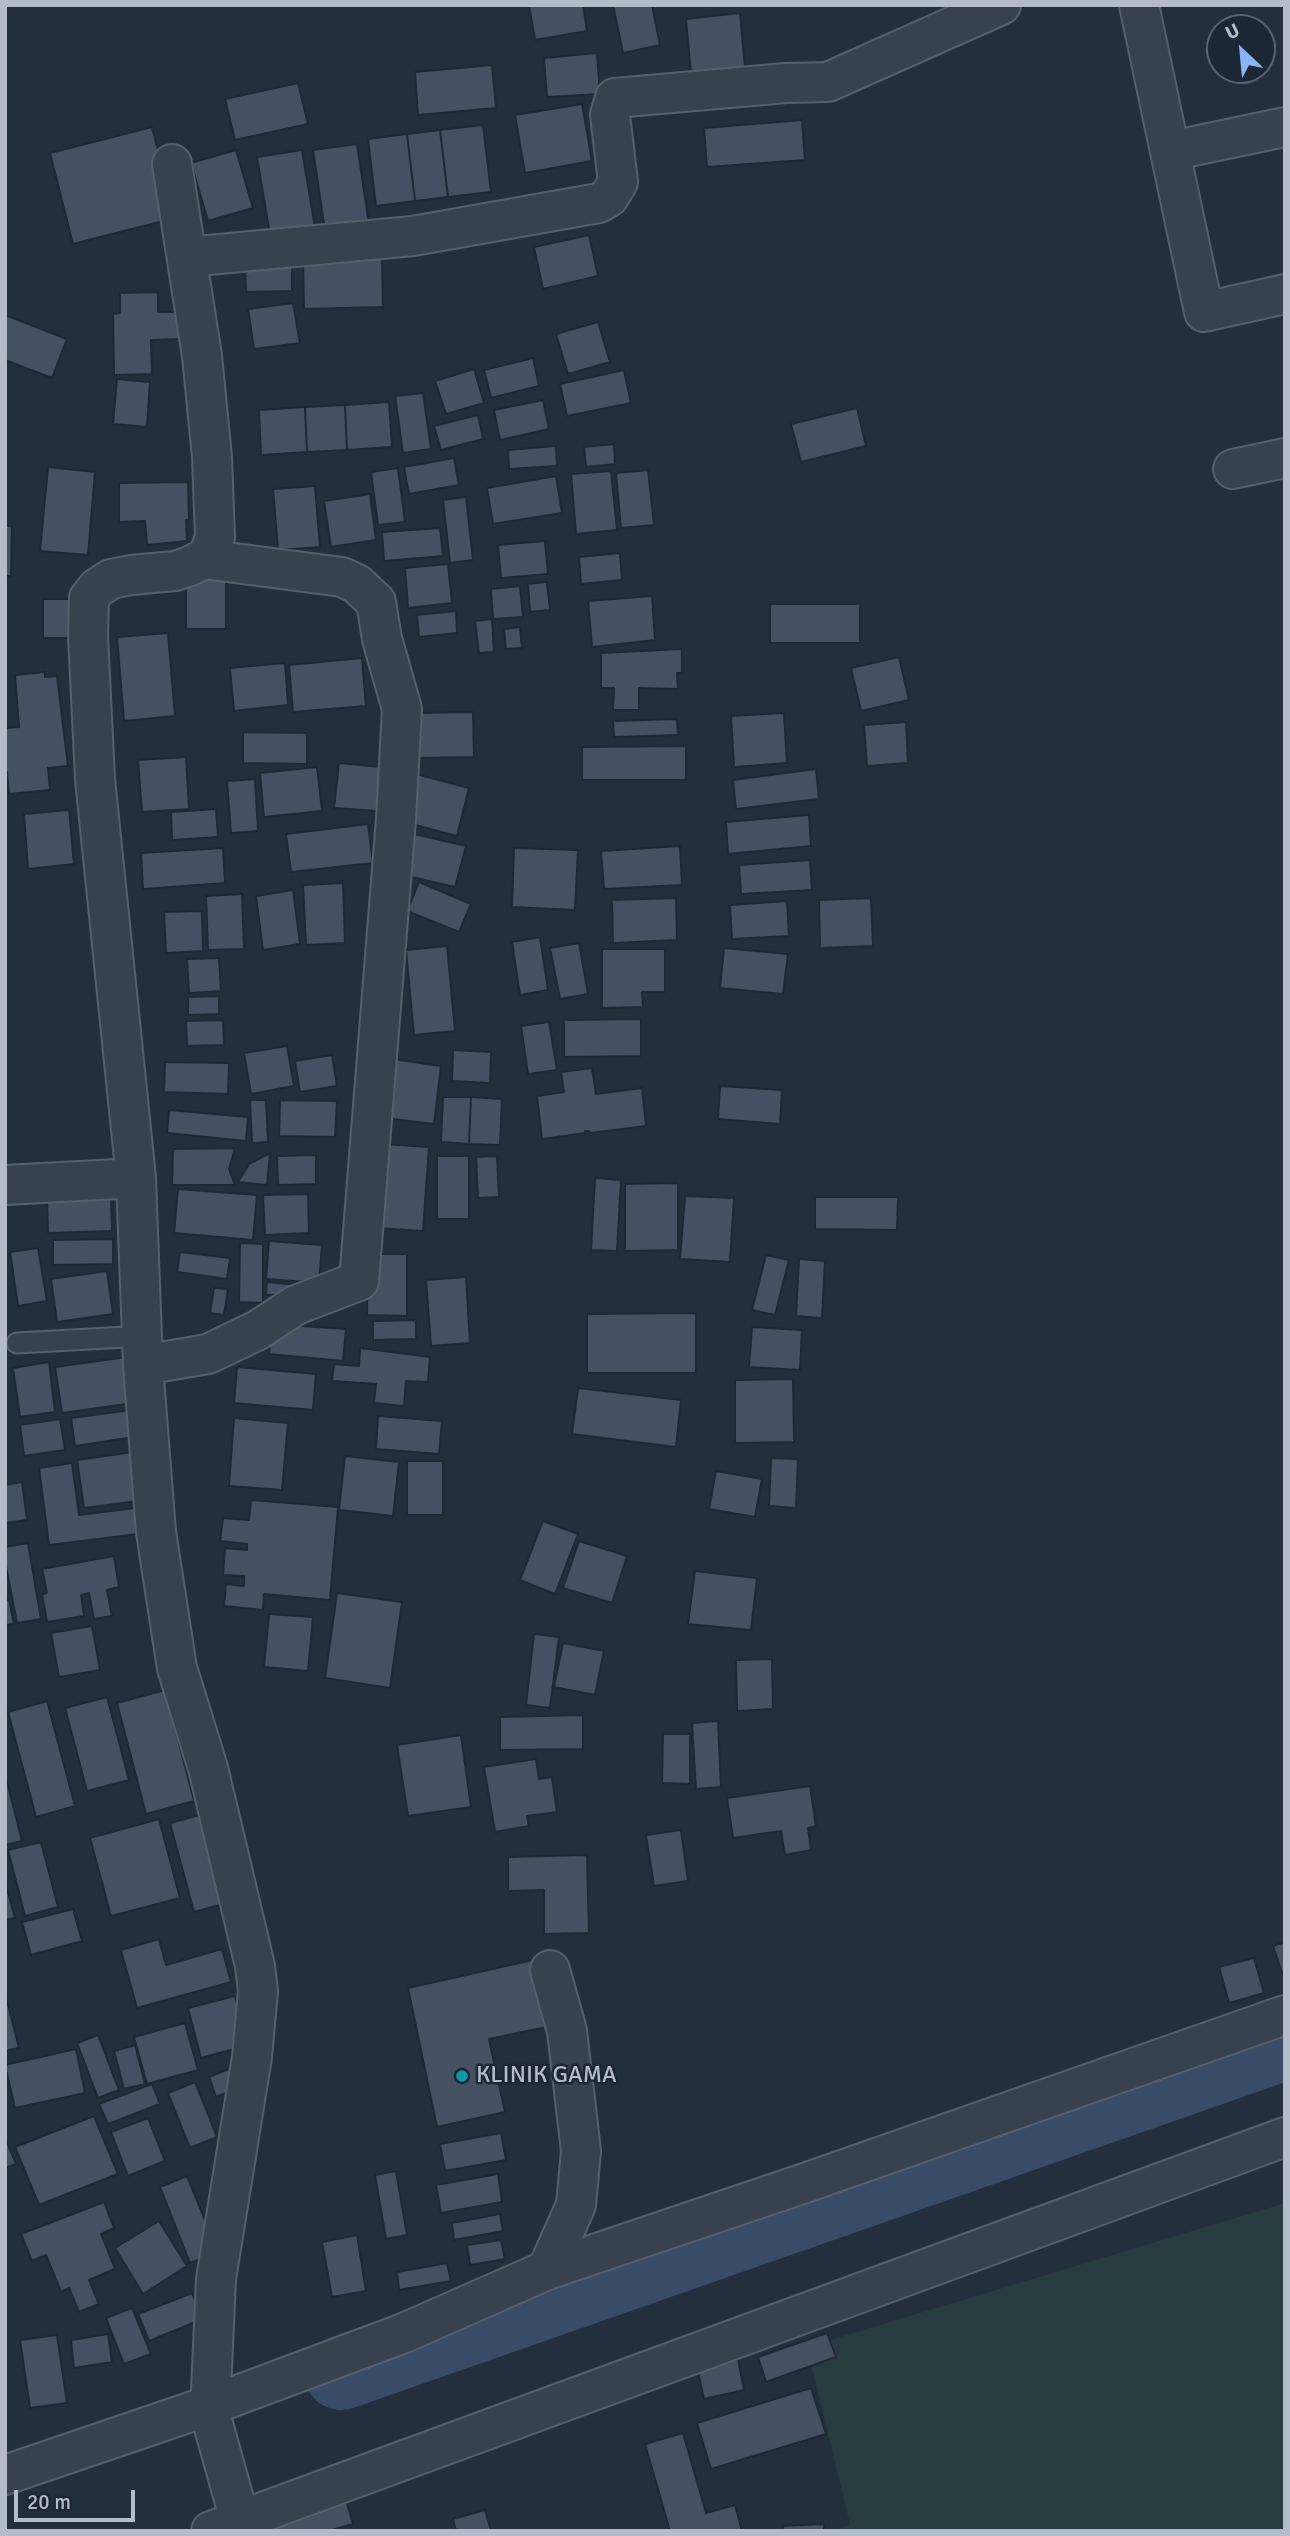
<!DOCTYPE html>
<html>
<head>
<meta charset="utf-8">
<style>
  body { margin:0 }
  #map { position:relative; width:1290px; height:2536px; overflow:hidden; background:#242f3e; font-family:Signika,sans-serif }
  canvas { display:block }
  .frame { position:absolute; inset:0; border:7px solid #b4bcc9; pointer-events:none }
  .north { position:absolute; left:1206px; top:14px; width:70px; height:70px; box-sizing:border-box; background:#1d2633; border:2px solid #59626f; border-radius:50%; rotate:334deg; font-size:19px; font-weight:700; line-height:28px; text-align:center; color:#b4bcc9 }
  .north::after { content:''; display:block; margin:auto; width:24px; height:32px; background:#8ab4f8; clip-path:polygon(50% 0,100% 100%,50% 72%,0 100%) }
  .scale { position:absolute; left:14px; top:2490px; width:121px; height:32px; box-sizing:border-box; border:4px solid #b4bcc9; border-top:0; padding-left:9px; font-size:21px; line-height:24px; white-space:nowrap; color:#b4bcc9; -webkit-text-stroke:5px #1d2633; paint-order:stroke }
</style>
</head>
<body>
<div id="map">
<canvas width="1290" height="2536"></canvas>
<div class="frame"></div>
<div class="north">U</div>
<div class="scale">20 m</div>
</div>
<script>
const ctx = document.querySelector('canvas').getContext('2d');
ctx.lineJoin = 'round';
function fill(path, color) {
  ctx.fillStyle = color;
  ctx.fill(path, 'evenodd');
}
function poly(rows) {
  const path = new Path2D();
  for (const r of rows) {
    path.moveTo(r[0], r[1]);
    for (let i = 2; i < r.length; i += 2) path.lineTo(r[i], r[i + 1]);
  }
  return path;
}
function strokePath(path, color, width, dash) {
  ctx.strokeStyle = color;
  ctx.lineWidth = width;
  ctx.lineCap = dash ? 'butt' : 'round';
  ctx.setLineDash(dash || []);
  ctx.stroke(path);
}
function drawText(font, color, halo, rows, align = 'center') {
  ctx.font = font + ' Signika,sans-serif';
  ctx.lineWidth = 5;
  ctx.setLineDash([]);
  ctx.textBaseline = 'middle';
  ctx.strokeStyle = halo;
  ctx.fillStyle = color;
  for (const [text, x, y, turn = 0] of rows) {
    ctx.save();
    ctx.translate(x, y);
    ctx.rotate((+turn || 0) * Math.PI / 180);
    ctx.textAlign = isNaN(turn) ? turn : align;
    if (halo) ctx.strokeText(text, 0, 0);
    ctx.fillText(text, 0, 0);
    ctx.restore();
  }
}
fill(poly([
  [1285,2203,1285,2531,835,2531,850,2524,807,2347]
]), '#263c3f');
strokePath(poly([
  [341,2373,1285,2043]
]), '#394c67', 74);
const building = poly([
  [529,5,583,5,587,31,535,40,529,5],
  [613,5,652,5,660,45,623,53,613,5],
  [740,13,745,68,691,74,686,19,740,13],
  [597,53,600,94,547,97,544,58,597,53],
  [492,65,496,108,418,115,415,72,492,65],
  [298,83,308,124,235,140,225,99,298,83],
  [582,104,592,161,525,173,515,115,582,104],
  [802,120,805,160,707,167,704,128,802,120],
  [483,125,491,192,448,197,440,130,483,125],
  [152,127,175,218,73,244,50,153,152,127],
  [440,130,448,197,415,201,407,134,440,130],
  [407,134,415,201,376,206,368,139,407,134],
  [357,144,369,224,325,231,313,150,357,144],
  [236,150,253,208,208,221,191,163,236,150],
  [302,150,316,233,271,241,257,157,302,150],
  [589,235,598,276,543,289,534,247,589,235],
  [382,258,383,307,304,309,303,260,382,258],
  [292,259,292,291,246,292,245,260,292,259],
  [158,292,158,312,183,312,184,339,151,340,152,374,114,375,113,314,120,313,120,293,158,292],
  [293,303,300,343,254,349,248,309,293,303],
  [5,315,67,339,52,378,5,360,5,315],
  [598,322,610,362,568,374,556,334,598,322],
  [533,358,539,386,491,398,484,370,533,358],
  [474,369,484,403,446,414,435,381,474,369],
  [624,370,631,403,567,416,560,384,624,370],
  [117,379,150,382,147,427,113,424,117,379],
  [423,393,431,449,403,453,395,396,423,393],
  [543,400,549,429,500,440,494,410,543,400],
  [389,402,392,447,347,450,345,405,389,402],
  [345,405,347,450,307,452,305,407,345,405],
  [305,407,307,452,261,455,259,410,305,407],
  [857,408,866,446,801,462,791,424,857,408],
  [478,415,483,439,441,450,434,426,478,415],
  [614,444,615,464,586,467,584,447,614,444],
  [556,446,557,466,509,469,508,450,556,446],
  [454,458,459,485,409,494,404,467,454,458],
  [48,467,95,472,88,555,40,551,48,467],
  [398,468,405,522,378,525,371,472,398,468],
  [648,470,654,525,621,528,616,473,648,470],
  [611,471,617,530,576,534,571,474,611,471],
  [556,476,562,513,493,524,487,488,556,476],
  [188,482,189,520,186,520,187,541,147,545,145,521,119,522,119,483,188,482],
  [315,486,320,547,278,550,273,489,315,486],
  [370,494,376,540,331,547,324,501,370,494],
  [466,497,473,560,450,563,443,500,466,497],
  [5,526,12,526,11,576,5,576,5,526],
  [440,528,443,556,384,561,382,532,440,528],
  [545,541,548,574,501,578,498,545,545,541],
  [620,553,622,580,581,584,579,557,620,553],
  [448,564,452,603,408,608,405,568,448,564],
  [186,578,226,578,226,629,186,629,186,578],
  [547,582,550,610,530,612,528,584,547,582],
  [520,586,523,617,493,619,491,589,520,586],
  [652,596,655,640,592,647,588,601,652,596],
  [43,599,73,599,72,638,43,638,43,599],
  [770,604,860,604,860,643,770,643,770,604],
  [456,611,457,633,419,637,417,615,456,611],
  [492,619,494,652,479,653,475,621,492,619],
  [520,627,522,648,506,649,504,629,520,627],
  [168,633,175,716,124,721,117,637,168,633],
  [682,649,682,673,677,673,678,689,639,688,639,710,613,710,614,688,601,688,601,653,682,649],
  [899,657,909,700,861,711,851,668,899,657],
  [362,658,366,706,293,712,289,665,362,658],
  [285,663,288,705,234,711,230,668,285,663],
  [45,672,45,677,57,676,68,766,48,768,50,790,9,794,7,772,5,772,5,728,19,727,15,675,45,672],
  [473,712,474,757,416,758,415,713,473,712],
  [784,713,787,763,734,767,731,716,784,713],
  [677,719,678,735,614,737,613,721,677,719],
  [906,722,908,763,867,766,864,725,906,722],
  [243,732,307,733,307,764,243,763,243,732],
  [686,746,686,780,582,780,582,747,686,746],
  [186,757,189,809,142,812,138,760,186,757],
  [339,763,381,767,377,811,334,808,339,763],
  [317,767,322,811,264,817,260,773,317,767],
  [816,769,819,799,736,809,733,780,816,769],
  [416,774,469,788,457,836,404,822,416,774],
  [255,779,258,831,231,833,227,781,255,779],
  [216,809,218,837,172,840,171,812,216,809],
  [69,810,74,864,28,869,24,814,69,810],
  [809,815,811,846,728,854,726,822,809,815],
  [368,824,373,863,291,872,286,834,368,824],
  [410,833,466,846,455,887,399,874,410,833],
  [680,846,682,885,604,889,601,851,680,846],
  [223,848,225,883,143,889,141,853,223,848],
  [514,848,578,850,575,910,512,907,514,848],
  [810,860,812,890,741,894,739,865,810,860],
  [419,882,471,904,459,932,407,911,419,882],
  [343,883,345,943,306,945,303,885,343,883],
  [293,890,300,944,263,950,256,896,293,890],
  [242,894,244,949,208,950,206,896,242,894],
  [676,898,677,940,613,943,612,900,676,898],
  [871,898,873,946,820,948,819,900,871,898],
  [787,901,789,936,732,939,730,905,787,901],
  [202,911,203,951,166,953,164,912,202,911],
  [540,937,548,990,520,995,512,942,540,937],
  [579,943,588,994,560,999,550,948,579,943],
  [447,946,455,1031,414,1035,406,950,447,946],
  [724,948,788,954,783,994,720,988,724,948],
  [602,949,665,949,665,992,642,992,643,1007,602,1008,602,949],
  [219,958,221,991,189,993,187,959,219,958],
  [219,996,219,1014,188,1015,188,997,219,996],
  [641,1019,641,1056,564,1057,564,1020,641,1019],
  [223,1020,224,1045,187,1046,186,1021,223,1020],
  [549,1022,557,1070,528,1074,521,1026,549,1022],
  [287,1046,294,1086,251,1094,244,1053,287,1046],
  [453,1050,491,1052,490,1083,452,1081,453,1050],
  [332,1055,337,1086,300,1092,295,1061,332,1055],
  [392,1059,441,1066,434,1124,385,1118,392,1059],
  [165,1062,229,1063,228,1094,164,1092,165,1062],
  [592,1068,596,1094,642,1088,646,1126,590,1133,589,1131,585,1131,586,1133,542,1139,537,1096,564,1092,561,1072,592,1068],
  [720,1086,782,1090,780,1124,718,1119,720,1086],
  [443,1097,471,1097,469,1144,441,1142,443,1097],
  [471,1097,502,1099,500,1145,469,1144,471,1097],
  [250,1100,266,1100,268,1142,252,1143,250,1100],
  [280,1100,337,1101,335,1137,279,1136,280,1100],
  [169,1110,248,1117,246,1141,167,1133,169,1110],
  [384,1144,429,1147,423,1231,377,1228,384,1144],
  [235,1148,229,1169,235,1185,172,1185,173,1149,235,1148],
  [270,1153,267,1185,238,1182,249,1164,270,1153],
  [316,1155,316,1184,278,1185,277,1156,316,1155],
  [437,1156,469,1156,469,1219,437,1219,437,1156],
  [497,1156,499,1197,478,1198,476,1157,497,1156],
  [595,1178,621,1180,617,1251,591,1250,595,1178],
  [678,1183,678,1250,625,1251,625,1184,678,1183],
  [178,1189,257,1195,253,1240,174,1233,178,1189],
  [308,1194,309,1233,265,1235,263,1195,308,1194],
  [111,1195,112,1231,48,1233,47,1197,111,1195],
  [685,1196,734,1198,730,1262,680,1259,685,1196],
  [815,1197,898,1197,897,1230,815,1229,815,1197],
  [113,1239,113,1264,53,1265,53,1240,113,1239],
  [269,1241,322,1245,319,1283,266,1279,269,1241],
  [240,1243,263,1244,263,1303,239,1302,240,1243],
  [38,1248,47,1301,18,1306,10,1252,38,1248],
  [180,1252,230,1258,227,1279,177,1272,180,1252],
  [368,1254,407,1254,407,1316,367,1315,368,1254],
  [766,1255,789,1260,775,1315,752,1310,766,1255],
  [799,1259,825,1261,822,1318,796,1316,799,1259],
  [107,1271,113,1314,57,1322,51,1279,107,1271],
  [466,1277,470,1343,431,1346,426,1280,466,1277],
  [267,1282,317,1287,278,1295,266,1295,267,1282],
  [214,1288,228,1289,224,1315,210,1313,214,1288],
  [696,1313,696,1373,587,1373,587,1314,696,1313],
  [416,1320,416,1339,373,1340,373,1321,416,1320],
  [272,1324,346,1329,343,1361,269,1354,272,1324],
  [752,1327,802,1330,800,1370,749,1367,752,1327],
  [360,1348,430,1357,428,1382,406,1381,404,1406,374,1403,376,1384,332,1381,334,1364,359,1366,360,1348],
  [127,1357,134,1403,62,1413,55,1367,127,1357],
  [49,1362,55,1412,20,1417,13,1368,49,1362],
  [237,1367,316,1374,313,1410,234,1403,237,1367],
  [793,1379,794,1442,735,1443,735,1380,793,1379],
  [578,1388,681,1400,676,1447,572,1434,578,1388],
  [131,1410,134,1437,75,1446,71,1418,131,1410],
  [378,1416,442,1421,439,1454,376,1449,378,1416],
  [234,1418,288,1423,282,1490,229,1486,234,1418],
  [60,1419,65,1450,24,1456,20,1425,60,1419],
  [140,1451,147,1500,84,1508,77,1460,140,1451],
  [345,1456,399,1462,393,1516,339,1510,345,1456],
  [771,1458,798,1459,796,1508,769,1506,771,1458],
  [407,1461,443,1461,443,1515,407,1515,407,1461],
  [72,1463,79,1515,135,1508,139,1534,49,1545,39,1468,72,1463],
  [716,1471,762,1479,755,1517,709,1509,716,1471],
  [22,1482,27,1520,5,1523,5,1485,22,1482],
  [251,1500,338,1507,330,1600,264,1594,263,1610,224,1606,226,1584,244,1586,244,1576,223,1575,225,1548,247,1550,247,1544,220,1541,223,1518,249,1520,251,1500],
  [543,1521,578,1534,555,1594,520,1580,543,1521],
  [579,1541,627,1556,612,1603,563,1588,579,1541],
  [28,1543,41,1619,17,1623,5,1561,5,1547,28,1543],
  [114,1556,119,1587,107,1590,112,1616,94,1619,89,1593,81,1595,84,1616,47,1622,42,1594,47,1593,42,1569,114,1556],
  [695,1571,757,1578,751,1630,688,1624,695,1571],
  [337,1593,402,1602,390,1688,325,1678,337,1593],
  [9,1599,14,1624,5,1625,5,1600,9,1599],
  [269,1614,313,1617,308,1671,264,1667,269,1614],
  [92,1626,100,1670,59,1677,51,1633,92,1626],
  [534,1634,559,1637,550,1708,526,1705,534,1634],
  [563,1643,604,1651,595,1695,554,1687,563,1643],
  [772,1659,773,1709,737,1711,736,1660,772,1659],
  [165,1690,194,1801,146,1814,117,1703,165,1690],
  [107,1697,129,1780,87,1791,65,1708,107,1697],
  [47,1701,75,1806,36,1817,8,1712,47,1701],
  [583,1715,583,1749,500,1750,500,1717,583,1715],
  [718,1721,721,1787,696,1789,692,1723,718,1721],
  [663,1734,690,1734,690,1784,662,1783,663,1734],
  [461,1735,471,1807,408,1816,397,1745,461,1735],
  [536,1759,539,1779,552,1777,557,1812,527,1816,529,1826,495,1832,484,1767,536,1759],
  [5,1774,22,1841,5,1845,5,1774],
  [810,1786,816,1826,808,1828,811,1850,785,1855,781,1831,733,1838,727,1798,810,1786],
  [207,1813,231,1902,194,1912,170,1823,207,1813],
  [159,1819,180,1898,111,1916,90,1838,159,1819],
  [681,1830,688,1881,654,1886,646,1835,681,1830],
  [41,1842,58,1907,25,1916,8,1850,41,1842],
  [587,1855,589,1933,544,1934,544,1890,508,1891,508,1857,587,1855],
  [5,1882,15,1918,5,1920,5,1882],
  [73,1909,82,1941,31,1955,22,1922,73,1909],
  [159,1939,166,1965,222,1949,231,1982,137,2008,121,1950,159,1939],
  [1285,1942,1285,1981,1273,1946,1285,1942],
  [1254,1958,1264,1993,1229,2003,1219,1967,1254,1958],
  [533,1960,547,2027,489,2039,505,2112,437,2127,408,1988,533,1960],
  [5,1993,19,2048,5,2051,5,1993],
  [235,1996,249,2045,201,2058,188,2008,235,1996],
  [185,2023,198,2070,147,2084,134,2037,185,2023],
  [98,2035,119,2090,98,2098,77,2043,98,2035],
  [135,2045,145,2084,124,2089,114,2051,135,2045],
  [76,2049,85,2093,15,2108,5,2065,76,2049],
  [229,2069,236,2089,216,2097,209,2077,229,2069],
  [195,2082,217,2137,190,2148,168,2093,195,2082],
  [152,2084,160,2104,108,2124,99,2104,152,2084],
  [94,2116,118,2174,39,2205,15,2147,94,2116],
  [148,2118,165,2161,128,2176,111,2132,148,2118],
  [501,2133,506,2160,445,2171,440,2144,501,2133],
  [5,2137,16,2164,5,2168,5,2137],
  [396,2171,407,2235,386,2239,375,2175,396,2171],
  [498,2174,502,2202,441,2213,436,2185,498,2174],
  [187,2176,218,2252,190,2263,160,2187,187,2176],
  [104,2202,114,2228,101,2234,115,2269,89,2280,99,2304,79,2312,69,2288,61,2292,46,2255,32,2261,21,2234,104,2202],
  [500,2214,503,2231,454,2240,452,2223,500,2214],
  [159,2221,187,2266,143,2294,115,2248,159,2221],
  [357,2235,366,2291,332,2297,322,2242,357,2235],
  [501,2240,505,2259,470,2265,467,2245,501,2240],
  [447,2263,451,2281,399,2290,397,2272,447,2263],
  [192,2293,203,2319,149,2341,138,2314,192,2293],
  [132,2308,151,2354,124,2364,106,2318,132,2308],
  [827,2333,836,2357,766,2382,758,2357,827,2333],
  [108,2334,112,2362,74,2368,71,2340,108,2334],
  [57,2335,67,2403,30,2408,20,2340,57,2335],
  [736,2349,744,2390,704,2399,695,2358,736,2349],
  [811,2388,826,2434,711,2469,697,2423,811,2388],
  [683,2433,706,2513,735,2505,742,2531,670,2531,645,2444,683,2433],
  [345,2496,353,2524,329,2531,273,2531,269,2517,345,2496],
  [485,2510,491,2531,456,2531,453,2519,485,2510],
  [824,2524,824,2531,783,2531,783,2526,824,2524]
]);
fill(building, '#455162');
strokePath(building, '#1f2835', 2);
const service = poly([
  [17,1343,144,1336]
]);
const minor = poly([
  [1139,5,1204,312,1285,294],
  [1170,151,1285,127],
  [172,164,202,356,212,457,215,537,210,552,204,559,190,566,175,571,131,575,111,579,97,588,89,598,88,636,95,779,136,1178,143,1365,156,1532,177,1668,208,1768,255,1966,258,1991,252,2057,216,2279,210,2413,240,2521,247,2531],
  [187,257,413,236,599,203,609,197,618,182,610,115,615,98,786,83,828,82,1001,5],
  [1233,469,1285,458],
  [5,1185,136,1178],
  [143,1365,208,1354,258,1330,296,1305,359,1281,396,819,402,709,382,639,376,602,357,584,342,577,204,559],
  [547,2270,576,2205,581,2151,567,2031,550,1970],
  [5,2475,211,2405,404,2333,547,2270,805,2183,1285,2015]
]);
const tertiary = poly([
  [211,2531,1285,2137]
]);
strokePath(service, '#565f6c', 23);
strokePath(minor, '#565f6c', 42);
strokePath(tertiary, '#565f6c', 42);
strokePath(service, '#38414e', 19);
strokePath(minor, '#38414e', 38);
strokePath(tertiary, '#38414e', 38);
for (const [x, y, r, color] of [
  [462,2076,7,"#0f9aa8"]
]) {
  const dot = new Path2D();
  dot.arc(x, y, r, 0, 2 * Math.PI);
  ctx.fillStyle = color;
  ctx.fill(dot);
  strokePath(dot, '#1d2633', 2.5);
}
drawText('24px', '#b4bcc9', '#1d2633', [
  ["KLINIK GAMA",476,2076]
], 'left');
</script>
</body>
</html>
